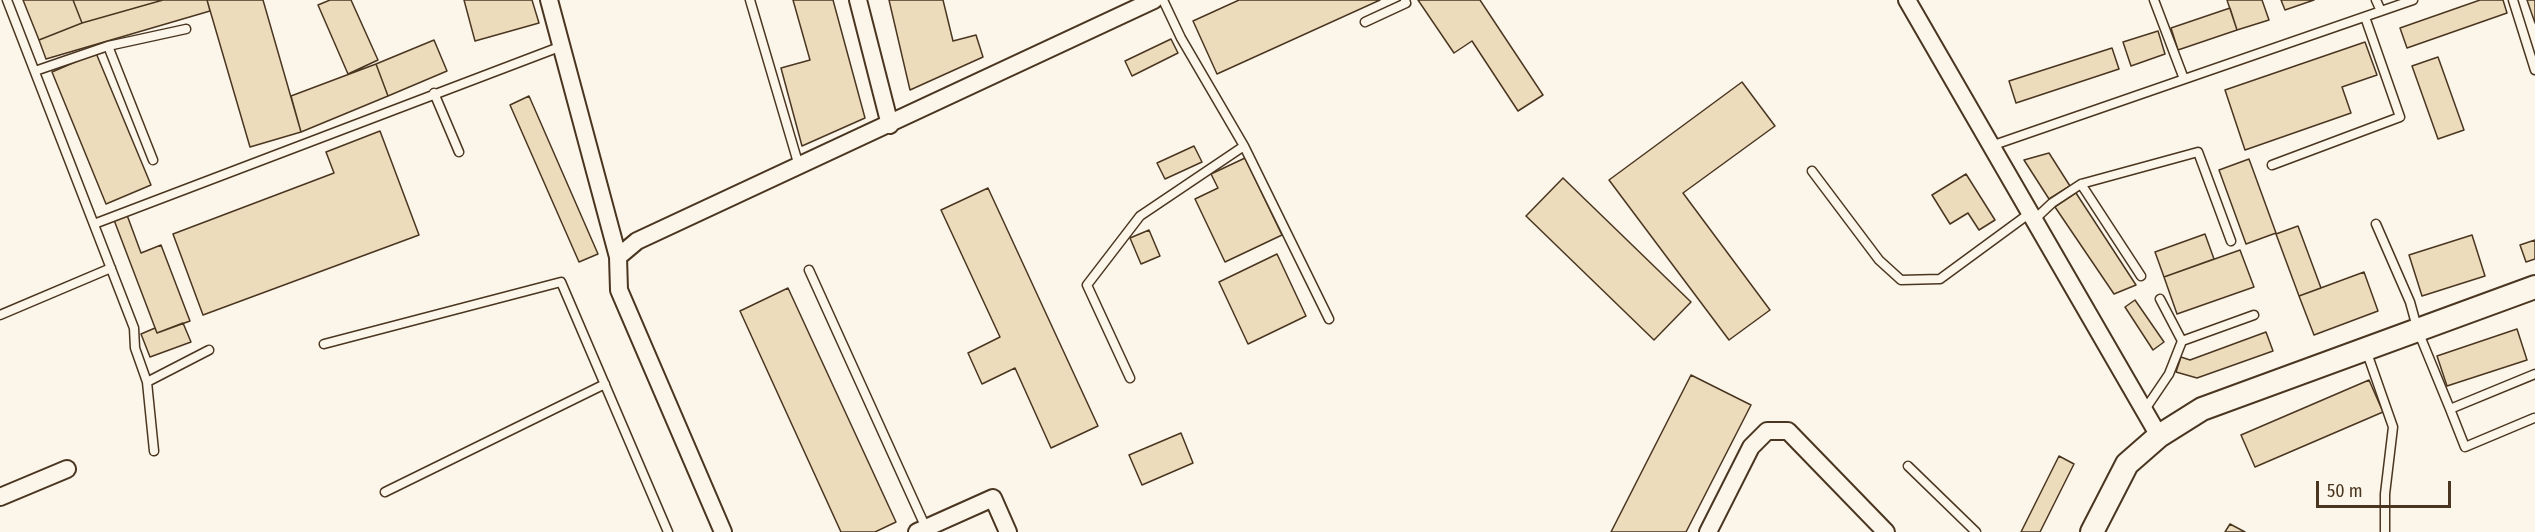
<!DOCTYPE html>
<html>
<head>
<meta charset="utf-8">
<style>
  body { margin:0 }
  #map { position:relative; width:2535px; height:532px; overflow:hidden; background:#fbf6e9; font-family:"Fira Sans Condensed",sans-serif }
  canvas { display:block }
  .scale { position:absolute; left:2316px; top:481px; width:135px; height:27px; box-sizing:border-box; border:3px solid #4a3520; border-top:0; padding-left:8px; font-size:18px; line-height:21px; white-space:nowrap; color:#4a3520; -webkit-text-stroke:4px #fbf6e9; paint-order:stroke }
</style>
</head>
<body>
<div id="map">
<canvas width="2535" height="532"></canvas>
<div class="scale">50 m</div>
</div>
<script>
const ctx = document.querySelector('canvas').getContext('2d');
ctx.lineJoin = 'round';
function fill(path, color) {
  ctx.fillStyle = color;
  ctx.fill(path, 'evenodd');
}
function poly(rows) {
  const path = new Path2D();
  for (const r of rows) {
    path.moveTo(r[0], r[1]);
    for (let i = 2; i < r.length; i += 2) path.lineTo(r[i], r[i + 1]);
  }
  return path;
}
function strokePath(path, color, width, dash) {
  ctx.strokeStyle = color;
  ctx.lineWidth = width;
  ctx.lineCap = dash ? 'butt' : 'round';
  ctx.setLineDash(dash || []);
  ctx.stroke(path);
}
const building = poly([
  [23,0,73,0,82,23,39,40,23,0],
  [73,0,163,0,82,23,73,0],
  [163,0,207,0,210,11,46,59,39,40,82,23,163,0],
  [207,0,263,0,301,132,250,147,207,0],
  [330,0,351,0,378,60,348,74,318,5,330,0],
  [464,0,532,0,539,23,475,41,464,0],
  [793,0,833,0,865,118,802,146,781,68,810,60,793,0],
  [889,0,943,0,953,41,976,35,983,57,910,90,889,0],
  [1239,0,1380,0,1217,74,1193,21,1239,0],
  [1418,0,1480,0,1543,95,1518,111,1472,41,1454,53,1418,0],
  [2227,0,2262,0,2269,20,2237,30,2227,0],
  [2281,0,2314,0,2285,10,2281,0],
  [2480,0,2503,0,2507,13,2407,48,2400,28,2480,0],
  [2527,0,2535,0,2535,23,2527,0],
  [2230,8,2237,30,2178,50,2171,28,2230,8],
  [2158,31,2165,54,2131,66,2123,42,2158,31],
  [1171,39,1178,53,1132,76,1125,61,1171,39],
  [434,40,447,71,388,96,376,64,434,40],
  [2365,42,2377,75,2342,87,2351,113,2245,150,2225,90,2365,42],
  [2112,48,2119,69,2016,103,2009,81,2112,48],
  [96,53,151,185,106,204,52,72,96,53],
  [2438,57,2464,130,2438,139,2412,66,2438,57],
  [376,64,388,96,301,132,291,96,376,64],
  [1742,82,1775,126,1683,193,1770,310,1729,340,1609,180,1742,82],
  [529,96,598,254,579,262,510,105,529,96],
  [380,131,419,235,203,315,173,234,334,173,326,152,380,131],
  [1194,146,1202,162,1165,179,1157,163,1194,146],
  [2049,153,2070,186,2049,199,2024,160,2049,153],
  [1245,158,1282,235,1225,262,1195,199,1218,188,1211,174,1245,158],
  [2249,159,2276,233,2246,244,2219,170,2249,159],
  [1966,174,1995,220,1979,230,1968,213,1950,224,1932,195,1966,174],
  [1563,178,1691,302,1654,340,1526,216,1563,178],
  [988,188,1098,426,1051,448,1015,368,982,384,968,353,1000,337,941,210,988,188],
  [2076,193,2136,285,2114,294,2055,207,2076,193],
  [127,215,141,253,161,245,190,321,157,333,114,220,127,215],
  [2298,226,2321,288,2299,296,2276,234,2298,226],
  [1149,230,1160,256,1141,264,1130,238,1149,230],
  [2205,234,2214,259,2164,277,2155,252,2205,234],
  [2472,235,2485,276,2422,296,2409,255,2472,235],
  [2535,240,2535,259,2526,262,2520,245,2535,240],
  [2240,250,2254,287,2177,314,2164,277,2240,250],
  [1277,254,1306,316,1248,344,1219,282,1277,254],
  [2364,272,2378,311,2314,335,2299,296,2364,272],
  [788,288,896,522,875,532,841,532,740,311,788,288],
  [2135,300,2164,342,2153,350,2125,307,2135,300],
  [183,323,191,342,150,357,141,334,155,328,157,333,183,323],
  [2517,329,2527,360,2447,386,2437,356,2517,329],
  [2266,332,2273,351,2197,378,2176,372,2181,357,2190,360,2266,332],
  [1691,375,1751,405,1686,532,1611,532,1691,375],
  [2369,380,2383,412,2255,467,2241,435,2369,380],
  [1181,433,1193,463,1142,485,1129,455,1181,433],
  [2059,456,2074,464,2040,532,2021,532,2059,456],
  [2230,524,2245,532,2225,532,2230,524]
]);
fill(building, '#ecdcbc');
strokePath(building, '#4a3520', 1.5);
const lane = poly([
  [7,0,134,328,135,348,147,382,209,350],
  [750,0,799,166],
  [2154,0,2184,79],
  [2376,0,2381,11],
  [2513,0,2535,70],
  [1365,22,1406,3,1405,0],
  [108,46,153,160],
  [35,71,108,46,186,29],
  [434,93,459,152],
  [1244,146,1329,319],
  [1991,146,2413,0],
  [2272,165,2400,117,2365,17],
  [1812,171,1879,260,1901,280,1940,279,2030,213],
  [2081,184,2141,276],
  [2034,220,2052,203,2081,184,2198,152,2231,241],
  [94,224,562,46],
  [2376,224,2410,302,2418,331,2450,409,2535,374],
  [809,270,926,528],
  [2160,299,2182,341],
  [0,315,111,268],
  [324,344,561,282,668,532],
  [2366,350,2393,427,2385,494,2385,532],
  [1130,378,1087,285,1140,216,1244,146,1181,38,1163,0],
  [147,382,154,451],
  [2450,409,2465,447,2534,418],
  [2144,411,2169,374,2182,341,2254,315],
  [1908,466,1976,532],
  [385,492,605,384]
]);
const street = poly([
  [549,0,618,257],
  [858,0,890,125],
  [1907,0,2159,436],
  [0,497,67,469],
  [723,532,619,290,618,257,637,241,1154,0],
  [917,532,993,498,1008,532],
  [1708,532,1751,447,1767,431,1788,431,1886,532]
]);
const secondary = poly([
  [2092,532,2127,464,2159,436,2202,409,2535,287]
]);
strokePath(lane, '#4a3520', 11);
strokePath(street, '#4a3520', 20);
strokePath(secondary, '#4a3520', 26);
strokePath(lane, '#fbf6e9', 8);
strokePath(street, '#fbf6e9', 16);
strokePath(secondary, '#fbf6e9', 22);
</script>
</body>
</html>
